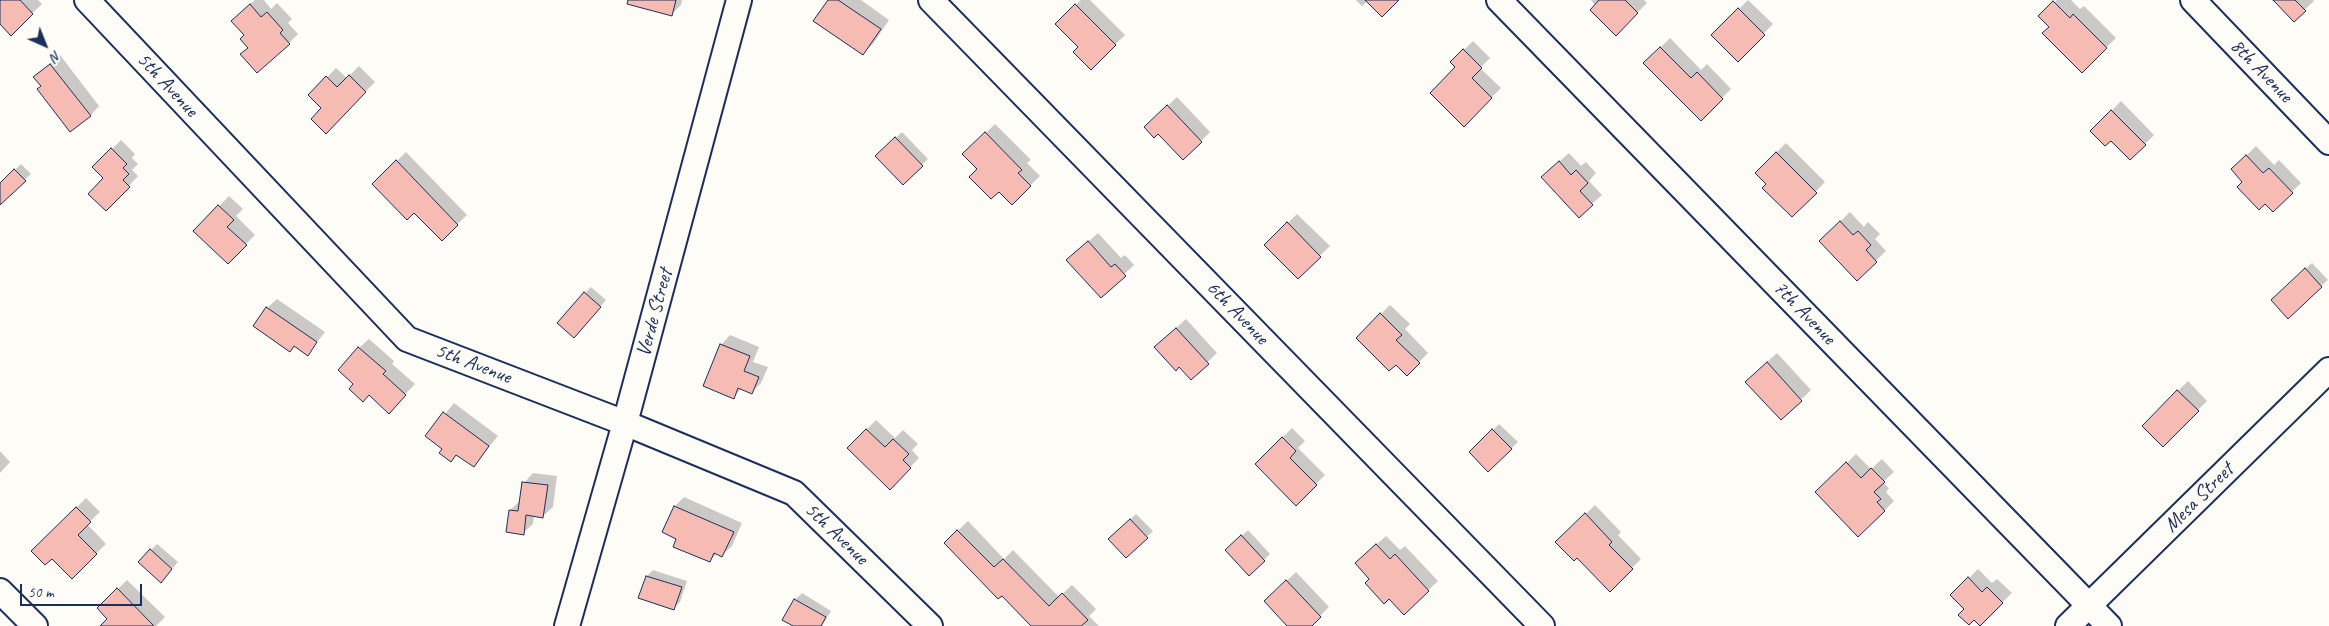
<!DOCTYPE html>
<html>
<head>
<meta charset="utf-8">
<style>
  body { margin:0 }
  #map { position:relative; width:2329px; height:626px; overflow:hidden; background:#fdfcf7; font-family:Caveat,sans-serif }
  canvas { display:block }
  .north { position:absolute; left:20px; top:20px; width:50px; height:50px; -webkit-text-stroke:4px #fdfcf7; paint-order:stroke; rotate:136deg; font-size:14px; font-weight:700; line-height:20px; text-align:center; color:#1b2f5e }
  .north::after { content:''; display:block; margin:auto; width:18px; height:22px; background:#1b2f5e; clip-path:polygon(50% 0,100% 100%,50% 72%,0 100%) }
  .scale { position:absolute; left:20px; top:584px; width:122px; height:22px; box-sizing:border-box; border:2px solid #1b2f5e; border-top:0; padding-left:6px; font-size:15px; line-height:18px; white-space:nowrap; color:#1b2f5e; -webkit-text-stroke:4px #fdfcf7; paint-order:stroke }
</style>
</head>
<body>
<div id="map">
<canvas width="2329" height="626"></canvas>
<div class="north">N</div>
<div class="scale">50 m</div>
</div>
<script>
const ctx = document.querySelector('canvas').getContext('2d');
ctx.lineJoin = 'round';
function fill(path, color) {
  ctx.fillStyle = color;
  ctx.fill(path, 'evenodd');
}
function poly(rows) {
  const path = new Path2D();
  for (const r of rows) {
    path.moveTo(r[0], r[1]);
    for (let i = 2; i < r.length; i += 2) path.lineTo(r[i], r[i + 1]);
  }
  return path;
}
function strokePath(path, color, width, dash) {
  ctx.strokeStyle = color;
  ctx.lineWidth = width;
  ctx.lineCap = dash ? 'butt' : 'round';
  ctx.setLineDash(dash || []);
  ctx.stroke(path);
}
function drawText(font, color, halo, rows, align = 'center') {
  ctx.font = font + ' Caveat,sans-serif';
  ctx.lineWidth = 4.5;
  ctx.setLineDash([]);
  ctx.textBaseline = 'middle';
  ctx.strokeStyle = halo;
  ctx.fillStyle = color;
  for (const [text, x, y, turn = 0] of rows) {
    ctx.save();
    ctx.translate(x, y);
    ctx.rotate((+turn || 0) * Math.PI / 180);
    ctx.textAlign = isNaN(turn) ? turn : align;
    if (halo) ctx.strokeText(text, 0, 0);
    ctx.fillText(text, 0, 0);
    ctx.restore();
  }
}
fill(poly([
  [0,0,38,0,42,4,11,34,0,22],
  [255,0,264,0,271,9,277,3,292,19,288,23,298,34,289,43,246,35,242,11],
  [649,0,682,0,681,5,671,15],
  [829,0,861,0,889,20,873,44,863,53],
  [1081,0,1090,0,1125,35,1091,68,1080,46,1057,24],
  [1356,0,1397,0,1368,1,1362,6],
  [1591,0,1644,0,1647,3,1616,34],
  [1748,0,1773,24,1738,60,1713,35],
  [2057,0,2071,0,2080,9,2084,6,2116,38,2082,71,2050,26,2040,16],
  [2275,0,2313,0,2314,1,2294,20],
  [1670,38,1701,70,1707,64,1731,89,1701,119,1645,63],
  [1473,41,1490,58,1480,68,1501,88,1464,125,1457,67,1452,62],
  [60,55,99,106,90,116,35,77],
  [359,66,375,82,326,132,323,108,310,95,336,68,347,78],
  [1177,97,1210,132,1183,159,1158,132,1146,127],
  [2121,101,2154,135,2130,159,2111,139,2092,131],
  [995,124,1031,160,1027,163,1040,176,1012,203,964,154],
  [902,132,928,159,903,183,877,156],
  [121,140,135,154,132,158,138,164,132,170,138,176,106,210,105,178,94,167],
  [1786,143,1825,182,1792,216,1756,173],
  [2256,146,2274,165,2279,160,2301,183,2273,210,2244,182,2242,160],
  [406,152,467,215,442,239,414,211,374,184],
  [1569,153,1581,166,1586,162,1596,173,1589,181,1602,195,1592,204,1552,168],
  [21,164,31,174,0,204,0,185],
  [229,196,243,209,236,216,255,235,228,262,195,231],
  [1850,212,1864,227,1868,222,1880,234,1875,239,1886,251,1857,279,1820,241],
  [1297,214,1330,246,1298,277,1265,245],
  [1098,233,1121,258,1125,255,1134,265,1101,296,1078,251],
  [2312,263,2328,280,2321,286,2278,294],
  [591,287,606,300,580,330,585,293],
  [277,299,325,332,308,354,295,345,290,350,267,308],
  [1390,305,1410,324,1405,329,1428,353,1407,374,1396,363,1357,338],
  [1186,319,1217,353,1191,378,1165,338],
  [730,335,759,347,753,362,768,367,761,383,752,392,742,388,733,397,721,345],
  [369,339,394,361,392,364,415,384,398,402,369,394,355,384,359,348],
  [1777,353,1811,390,1781,419,1756,372],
  [2188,381,2207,401,2163,445,2143,426],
  [454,403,498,436,473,466,457,454,451,460,444,449,427,436],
  [876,420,895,438,903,430,918,444,912,450,919,458,900,478,849,448],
  [1499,424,1518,442,1489,470,1471,452],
  [1292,428,1305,441,1298,448,1325,475,1296,504,1256,464],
  [0,451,10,462,0,473],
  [1856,454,1871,469,1882,459,1894,472,1883,482,1889,488,1886,492,1894,501,1859,535,1817,492],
  [533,473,557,476,553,507,543,516,534,515,533,524,523,533,508,531,510,510,520,501,524,483],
  [684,497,742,523,732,546,722,555,717,553,710,561,678,538,675,506],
  [86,498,100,512,87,524,106,544,72,577,52,557,33,551],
  [1595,505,1621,532,1618,535,1641,559,1610,590,1577,556,1557,542],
  [1136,514,1153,531,1126,557,1110,539],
  [968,521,1004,559,1013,550,1059,597,1072,585,1096,609,1089,616,1099,626,1032,626,1002,594,945,543],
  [1248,530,1270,554,1264,560,1233,544],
  [1386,536,1400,550,1405,546,1438,581,1404,613,1371,579,1366,554],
  [157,544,178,562,167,575,151,550],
  [1978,569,1992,583,1997,579,2012,593,1980,624,1952,595],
  [653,570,687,581,680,602,674,608,647,576],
  [1296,572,1329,607,1310,626,1289,626,1266,601],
  [127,580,165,617,156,626,111,626,109,619,99,608],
  [802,593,831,611,822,626,796,626,784,619,795,600]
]), '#0003');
const building = poly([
  [0,0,20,0,33,14,11,36,0,24,0,0],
  [628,0,676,0,672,16,627,4,628,0],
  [828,0,838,0,881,29,863,55,813,21,828,0],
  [1365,0,1399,0,1382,17,1365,0],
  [1599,0,1625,0,1638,13,1616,36,1590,10,1599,0],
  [2273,0,2295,0,2306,11,2294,22,2273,0],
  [2053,1,2070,18,2073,14,2107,48,2082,73,2042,33,2049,27,2038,16,2053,1],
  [250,4,261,17,267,12,283,30,280,33,290,44,257,73,240,54,248,48,240,39,244,35,231,21,250,4],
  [1075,4,1116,45,1091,70,1073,52,1078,47,1055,24,1075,4],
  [1738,8,1765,35,1738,62,1711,35,1738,8],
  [1660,47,1691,78,1697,72,1723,99,1701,121,1643,63,1660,47],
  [1463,49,1482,68,1472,78,1492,98,1464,127,1430,93,1455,67,1450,62,1463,49],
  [50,64,91,116,70,132,37,89,41,86,33,77,50,64],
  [349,75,366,92,326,134,311,119,321,108,308,95,326,76,337,87,349,75],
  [1167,105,1202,142,1183,160,1158,134,1154,138,1144,127,1167,105],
  [2111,110,2146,145,2130,160,2111,141,2105,146,2090,131,2111,110],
  [985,132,1022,170,1018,173,1031,186,1012,205,999,192,991,199,969,177,977,169,962,154,985,132],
  [895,137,923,166,903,185,875,156,895,137],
  [111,148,127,164,123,168,129,174,123,180,130,187,106,211,88,194,103,178,92,167,111,148],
  [1776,152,1817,193,1792,217,1762,188,1766,184,1755,173,1776,152],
  [2246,155,2263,173,2269,168,2293,193,2273,212,2265,204,2259,210,2237,187,2242,182,2231,169,2246,155],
  [396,160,458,225,442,241,414,213,407,220,372,184,396,160],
  [1559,161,1571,175,1576,170,1588,183,1580,191,1593,205,1579,218,1541,177,1559,161],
  [14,169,26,181,0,205,0,183,14,169],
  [218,205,234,220,227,227,247,245,228,264,193,231,218,205],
  [1840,221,1853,235,1858,231,1871,245,1866,250,1877,262,1857,281,1819,241,1840,221],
  [1287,222,1321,257,1298,279,1264,245,1287,222],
  [1088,241,1111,267,1115,264,1126,276,1101,298,1066,260,1088,241],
  [2305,268,2322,287,2288,319,2271,300,2305,268],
  [584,292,601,307,574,338,557,323,584,292],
  [266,307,317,342,308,356,294,346,290,352,253,326,266,307],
  [1380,313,1402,335,1396,340,1420,363,1407,376,1396,365,1389,371,1356,338,1380,313],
  [1176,328,1209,364,1191,380,1179,367,1176,371,1154,347,1176,328],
  [720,344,750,356,744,371,759,377,752,394,738,388,734,399,703,386,720,344],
  [358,347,386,371,383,374,406,395,389,414,369,395,363,402,349,389,353,384,338,370,358,347],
  [1767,362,1802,401,1781,420,1745,382,1767,362],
  [2177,390,2199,411,2163,447,2142,426,2177,390],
  [443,412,489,446,474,467,456,455,451,462,439,453,442,449,425,436,443,412],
  [866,429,885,447,893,439,909,454,903,460,911,468,890,490,847,448,866,429],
  [1492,429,1512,449,1488,472,1469,452,1492,429],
  [1282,437,1296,451,1290,458,1317,485,1296,506,1255,464,1282,437],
  [1846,462,1861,478,1871,468,1885,482,1874,492,1881,499,1877,502,1885,511,1858,537,1815,492,1846,462],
  [522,482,548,485,543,518,526,515,524,535,506,532,509,510,518,511,522,482],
  [674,506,734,532,722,557,714,553,710,562,673,547,676,539,662,532,674,506],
  [76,507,91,522,78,535,97,554,72,579,52,559,45,565,31,551,76,507],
  [1585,513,1612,542,1609,545,1633,569,1610,592,1577,558,1574,561,1555,542,1585,513],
  [1130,519,1148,538,1126,558,1108,539,1130,519],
  [957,530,994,567,1003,559,1049,606,1062,593,1088,620,1081,626,1031,626,1002,596,998,599,944,543,957,530],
  [1241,535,1265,561,1249,576,1225,550,1241,535],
  [1376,544,1390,559,1395,554,1429,591,1404,615,1389,599,1384,604,1365,583,1369,579,1355,563,1376,544],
  [150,549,172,569,161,583,138,562,150,549],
  [646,576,682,587,674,610,638,598,646,576],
  [1968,577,1982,592,1987,587,2003,603,1980,626,1974,620,1969,625,1958,615,1964,609,1950,595,1968,577],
  [1286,580,1321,617,1312,626,1287,626,1264,601,1286,580],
  [117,588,154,626,100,626,107,619,97,608,117,588],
  [794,599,826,617,821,626,793,626,782,620,794,599]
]);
fill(building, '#f6bbb2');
strokePath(building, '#1b2f5e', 1);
const minor = poly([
  [87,0,407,339,625,423,794,493,930,626],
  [931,0,1542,626],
  [1499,0,2109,626],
  [2193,0,2329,142],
  [0,591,35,626],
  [567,626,625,423,739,0],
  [2068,626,2329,370]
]);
strokePath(minor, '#1b2f5e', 28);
strokePath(minor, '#fdfcf7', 24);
drawText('21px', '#1b2f5e', '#fdfcf7', [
  ["8th Avenue",2261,71,46],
  ["5th Avenue",167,85,47],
  ["Verde Street",655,313,-75],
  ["6th Avenue",1237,313,46],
  ["7th Avenue",1804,313,46],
  ["5th Avenue",473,364,21],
  ["Mesa Street",2199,498,-45],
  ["5th Avenue",836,534,44]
]);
</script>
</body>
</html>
